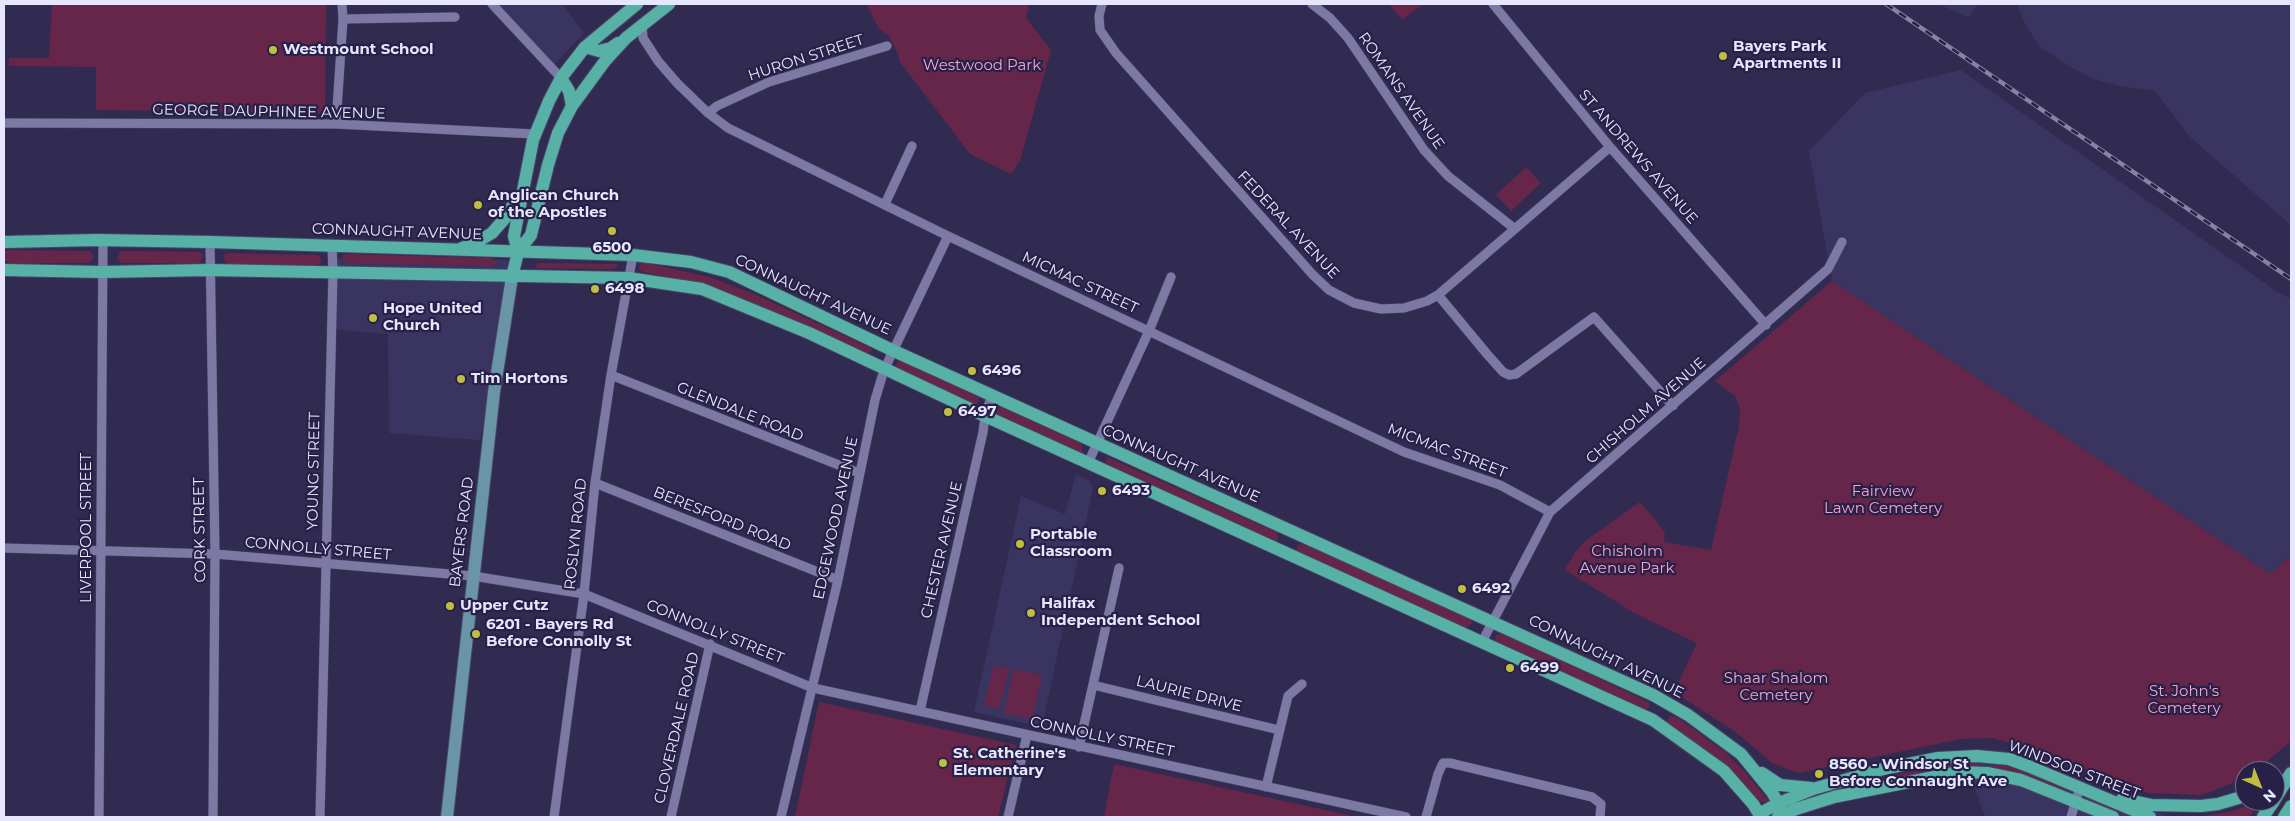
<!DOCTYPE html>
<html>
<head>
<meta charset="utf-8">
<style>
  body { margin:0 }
  #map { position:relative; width:2295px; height:821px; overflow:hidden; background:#312b52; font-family:Montserrat,sans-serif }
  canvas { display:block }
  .frame { position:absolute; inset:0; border:5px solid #e7e6ff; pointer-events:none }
  .north { position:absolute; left:2235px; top:761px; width:50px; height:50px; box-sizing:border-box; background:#272147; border:1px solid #747091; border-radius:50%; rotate:136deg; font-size:14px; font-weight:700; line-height:20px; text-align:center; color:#e7e6ff }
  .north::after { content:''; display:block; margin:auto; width:18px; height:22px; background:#c0be41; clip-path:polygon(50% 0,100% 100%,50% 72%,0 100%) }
</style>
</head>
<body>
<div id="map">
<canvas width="2295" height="821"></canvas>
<div class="frame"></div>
<div class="north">N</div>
</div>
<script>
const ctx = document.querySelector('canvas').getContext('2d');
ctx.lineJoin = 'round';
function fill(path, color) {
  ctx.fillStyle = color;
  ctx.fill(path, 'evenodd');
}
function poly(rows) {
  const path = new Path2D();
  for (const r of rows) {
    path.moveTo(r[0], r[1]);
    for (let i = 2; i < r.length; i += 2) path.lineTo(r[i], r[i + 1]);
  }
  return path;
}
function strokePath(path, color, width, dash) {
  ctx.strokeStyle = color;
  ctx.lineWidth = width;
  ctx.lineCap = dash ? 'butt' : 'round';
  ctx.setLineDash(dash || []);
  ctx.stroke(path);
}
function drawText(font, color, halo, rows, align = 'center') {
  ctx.font = font + ' Montserrat,sans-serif';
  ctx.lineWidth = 4.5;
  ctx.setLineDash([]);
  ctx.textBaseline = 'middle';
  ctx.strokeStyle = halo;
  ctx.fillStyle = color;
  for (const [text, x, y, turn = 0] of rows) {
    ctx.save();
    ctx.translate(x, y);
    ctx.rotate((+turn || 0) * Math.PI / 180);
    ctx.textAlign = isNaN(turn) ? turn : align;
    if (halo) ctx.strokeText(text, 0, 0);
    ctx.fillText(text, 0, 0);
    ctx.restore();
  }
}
fill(poly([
  [492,4,562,4,584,33,552,67],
  [1938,4,1978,4,1969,17],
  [2017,4,2291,4,2291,225,2191,138,2154,90,2124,87,2093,79,2069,66,2040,47,2025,24],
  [1961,70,2276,291,2291,299,2291,556,2270,574,1832,281,1809,151,1865,93],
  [327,258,521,260,480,440,389,433,388,334,330,329],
  [1076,474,1090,481,1093,488,1042,727,974,712,1021,496,1065,514],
  [1964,759,2023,768,2108,799,2173,817,1985,817]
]), '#3a3461');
fill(poly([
  [52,4,326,4,325,113,96,110,96,67,9,66,9,58,49,58],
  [866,4,1029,4,1026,18,1051,50,1020,161,1011,174,970,154,900,62,898,54,889,36,879,29],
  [1389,4,1423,4,1402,20],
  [1526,167,1541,183,1511,211,1496,195],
  [6,250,90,251,94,256,90,263,8,263,4,260,4,253],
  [121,251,200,252,203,255,200,263,122,263,117,258],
  [227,253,318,255,321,259,321,263,318,265,227,264,223,256],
  [346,254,491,258,498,263,491,266,346,263,343,260,343,256],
  [642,262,709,277,752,293,873,349,868,354,710,285,643,272,639,270,639,266],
  [537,263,617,264,618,266,613,269,536,268],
  [1832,281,2270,574,2291,556,2291,741,2256,771,2245,771,2245,778,2202,795,2147,793,2106,779,2029,748,1992,738,1961,739,1798,773,1772,763,1737,733,1674,692,1697,643,1636,614,1565,570,1575,552,1585,541,1640,502,1665,532,1664,542,1711,550,1739,426,1740,408,1735,396,1715,381],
  [901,360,979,396,978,403,974,405,896,368,896,364],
  [1001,407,1082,444,1082,452,1077,454,997,416,995,412,996,408],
  [1107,457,1278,533,1277,541,1274,543,1104,465],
  [1304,544,1471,620,1472,623,1466,628,1298,554,1296,551,1298,545],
  [1502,633,1648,702,1650,705,1648,709,1644,711,1498,643,1495,640,1496,635],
  [994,665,1009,669,999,709,984,705],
  [1014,669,1042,675,1032,719,1004,713],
  [819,702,1016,745,998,817,795,817],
  [1670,716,1677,717,1726,753,1743,770,1768,800,1764,803,1760,801,1740,780,1670,726,1667,722],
  [1960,762,1976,762,1980,766,1793,806,1796,801,1808,796,1942,764],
  [1114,764,1357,817,1104,817],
  [1995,764,2026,771,2067,789,2062,791,1996,769,1994,767],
  [2087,796,2137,817,2131,817,2099,806,2086,800],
  [2258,802,2250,817,2167,816,2204,816,2230,812]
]), '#66264a');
const street = poly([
  [492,4,561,78],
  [1102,4,1099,16,1100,30,1116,53,1313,275,1329,290,1354,303,1381,309,1404,308,1427,301,1438,295,1610,147],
  [1312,4,1330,18,1348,38,1424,150,1448,176,1515,229],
  [1493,4,1610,147,1766,325],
  [343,19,455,17],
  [642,24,643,38,658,61,677,83,708,113,728,128,948,236,1404,452,1500,485,1550,512],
  [708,113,717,106,769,82,887,46],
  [4,123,336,124,534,134],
  [336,124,343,19,342,4],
  [885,204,912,146],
  [210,242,215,554,213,817],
  [1438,295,1487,354,1503,372,1509,375,1516,374,1594,317,1673,406],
  [611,375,859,473],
  [1088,463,1149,331,1171,277],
  [595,483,838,580],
  [4,548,215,554,473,576,584,594,813,688,1406,817],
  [1482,642,1550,512,1828,269,1842,242],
  [1093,685,1279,730],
  [920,711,983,432,985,416,992,395],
  [1079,747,1119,568],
  [1266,787,1288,696,1302,684],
  [99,817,103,240],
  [320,817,333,272,332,246],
  [554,817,584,594,595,483,611,375,633,255],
  [671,817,710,644],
  [781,817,838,580,875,400,884,370,948,236],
  [1008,817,1027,735],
  [1426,817,1438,774,1443,763,1450,763,1592,797,1601,804,1600,817],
  [2071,817,2080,787]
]);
const secondary = poly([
  [447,817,494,392,512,277]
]);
const primary = poly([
  [585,47,599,51,611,48,618,43],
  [561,78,569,91,572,106],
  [4,242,97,240,210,242,633,255,691,262,729,272,894,351,1653,695,1688,715,1741,754,1772,792,1784,814],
  [462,248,474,244,492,233,506,217,517,198],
  [518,252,514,236,533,140,549,101,561,78,585,47,637,4],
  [4,270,101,272,210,270,628,278,702,289,809,333,985,416,1653,720,1724,771,1753,804,1761,817],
  [512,277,518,252,531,235,548,165,558,133,572,106,605,61,626,38,669,4],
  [1762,773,1780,785,1811,788],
  [2122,799,2151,805,2201,806,2218,804,2245,796],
  [2275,799,2291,773],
  [1759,814,1779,803,1813,789,1883,769,1938,758,1977,756,2009,759,2028,766,2150,817],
  [1778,817,1796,809,1834,797,1959,772,1987,773,2021,780,2113,817],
  [2263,817,2274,801],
  [2284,817,2291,806]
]);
strokePath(street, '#4a4566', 10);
strokePath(secondary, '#4a4566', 14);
strokePath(primary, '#4a4566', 14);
strokePath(street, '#7d79a5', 9);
strokePath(secondary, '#6a95a6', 12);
strokePath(primary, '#57b1a7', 12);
const rail = poly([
  [1886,4,2291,279]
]);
strokePath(rail, '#8783a3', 4.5);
strokePath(rail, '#272147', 2.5, [8]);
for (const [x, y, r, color] of [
  [273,50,5,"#c0be41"],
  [1723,56,5,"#c0be41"],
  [478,205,5,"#c0be41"],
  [612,231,5,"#c0be41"],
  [595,289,5,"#c0be41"],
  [373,318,5,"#c0be41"],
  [972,371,5,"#c0be41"],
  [461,379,5,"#c0be41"],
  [948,412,5,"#c0be41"],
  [1102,491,5,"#c0be41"],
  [1020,544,5,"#c0be41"],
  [1462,589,5,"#c0be41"],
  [450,606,5,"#c0be41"],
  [1031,613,5,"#c0be41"],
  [476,634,5,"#c0be41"],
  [1510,668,5,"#c0be41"],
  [943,763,5,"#c0be41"],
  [1819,774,5,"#c0be41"]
]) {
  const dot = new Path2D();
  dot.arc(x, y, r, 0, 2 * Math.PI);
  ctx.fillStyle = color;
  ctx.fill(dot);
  strokePath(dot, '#272147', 2);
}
drawText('bold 15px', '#e7e6ff', '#272147', [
  ["Bayers Park",1733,47],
  ["Apartments II",1733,64],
  ["Westmount School",283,50],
  ["Anglican Church",488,196],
  ["of the Apostles",488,213],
  ["6500",612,248,"center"],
  ["6498",605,289],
  ["Hope United",383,309],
  ["Church",383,326],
  ["6496",982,371],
  ["Tim Hortons",471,379],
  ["6497",958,412],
  ["6493",1112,491],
  ["Portable",1030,535],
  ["Classroom",1030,552],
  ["6492",1472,589],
  ["Halifax",1041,604],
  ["Independent School",1041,621],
  ["Upper Cutz",460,606],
  ["6201 - Bayers Rd",486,625],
  ["Before Connolly St",486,642],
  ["6499",1520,668],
  ["St. Catherine's",953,754],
  ["Elementary",953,771],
  ["8560 - Windsor St",1829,765],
  ["Before Connaught Ave",1829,782]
], 'left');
drawText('15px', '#e7e6ff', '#272147', [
  ["HURON STREET",806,58,-18],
  ["ROMANS AVENUE",1401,91,55],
  ["GEORGE DAUPHINEE AVENUE",269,112,1],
  ["ST ANDREWS AVENUE",1638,157,49],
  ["FEDERAL AVENUE",1288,225,47],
  ["CONNAUGHT AVENUE",397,232,2],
  ["MICMAC STREET",1080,283,25],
  ["CONNAUGHT AVENUE",813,295,25],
  ["CHISHOLM AVENUE",1646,411,-41],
  ["GLENDALE ROAD",740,412,22],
  ["MICMAC STREET",1447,451,21],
  ["CONNAUGHT AVENUE",1181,464,24],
  ["YOUNG STREET",314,471,-89],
  ["EDGEWOOD AVENUE",836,518,-78],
  ["BERESFORD ROAD",722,519,22],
  ["LIVERPOOL STREET",87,528,-90],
  ["CORK STREET",200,530,-91],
  ["BAYERS ROAD",462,532,-83],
  ["ROSLYN ROAD",576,534,-84],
  ["CONNOLLY STREET",318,549,5],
  ["CHESTER AVENUE",942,550,-77],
  ["CONNOLLY STREET",715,632,22],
  ["CONNAUGHT AVENUE",1606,657,26],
  ["LAURIE DRIVE",1189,694,14],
  ["CLOVERDALE ROAD",677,728,-77],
  ["CONNOLLY STREET",1102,737,12],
  ["WINDSOR STREET",2074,770,21]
]);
drawText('15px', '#f7a4cd', '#272147', [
  ["Westwood Park",982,66],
  ["Fairview",1883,492],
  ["Lawn Cemetery",1883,509],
  ["Chisholm",1627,552],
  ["Avenue Park",1627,569],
  ["Shaar Shalom",1776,679],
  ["Cemetery",1776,696],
  ["St. John's",2184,692],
  ["Cemetery",2184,709]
]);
</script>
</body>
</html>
